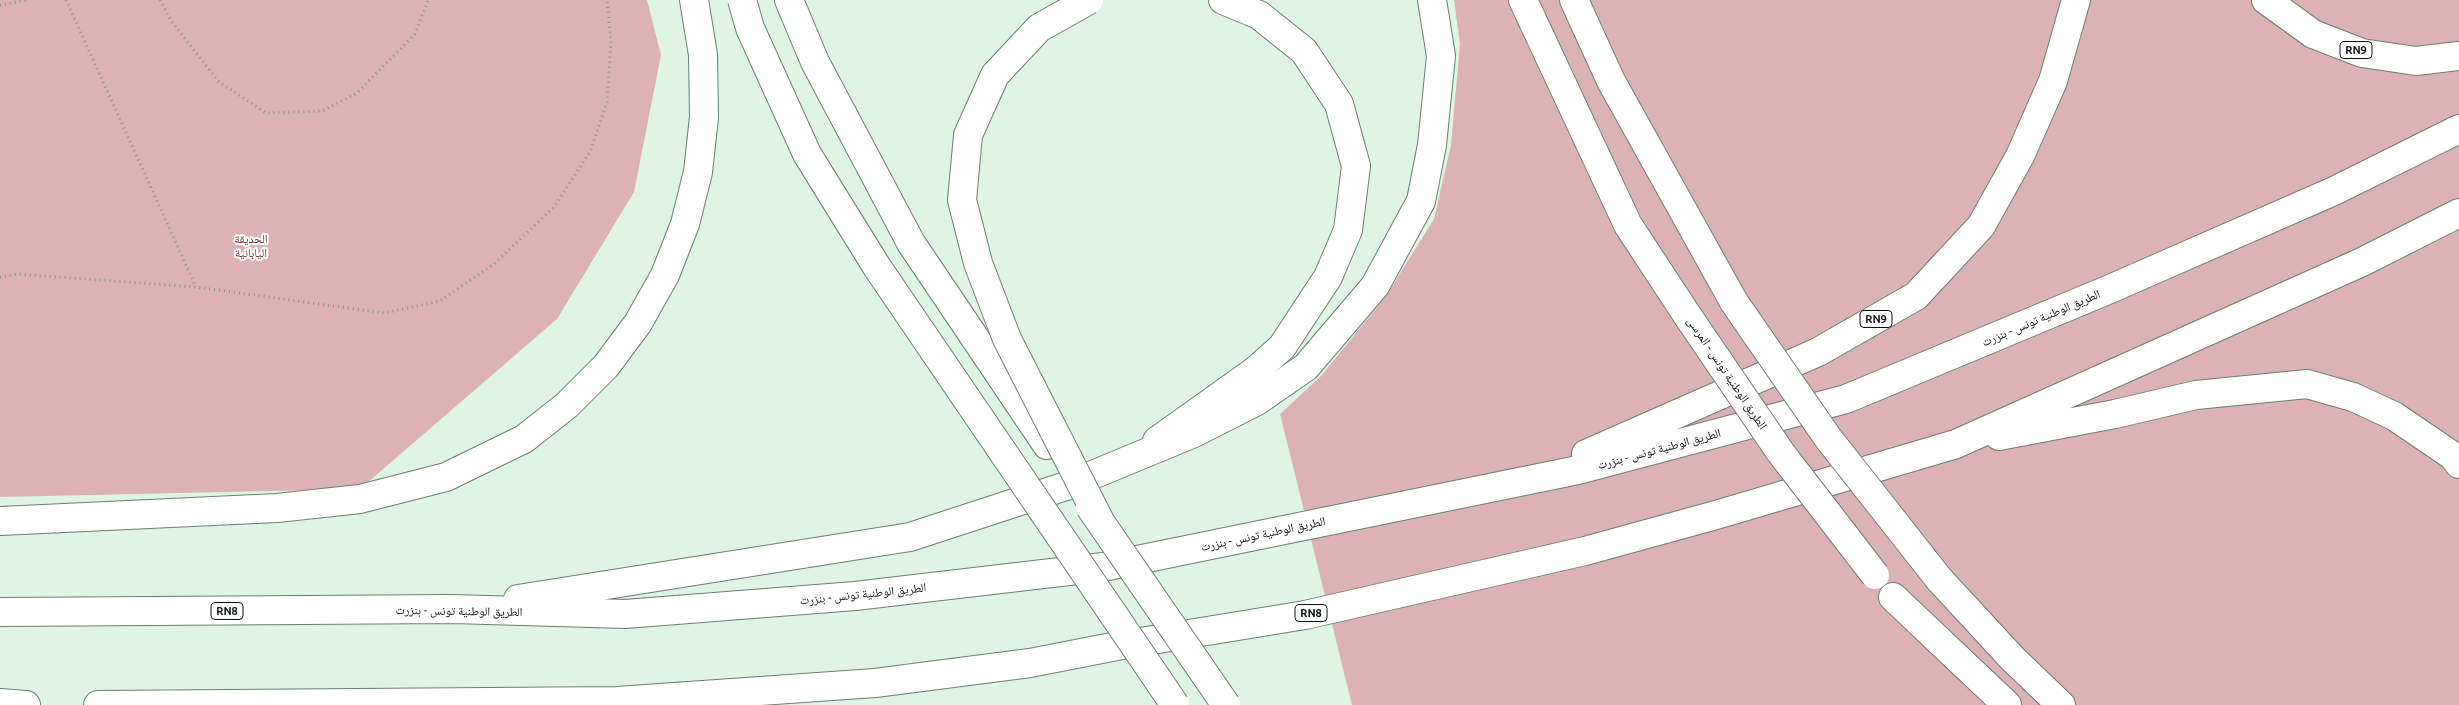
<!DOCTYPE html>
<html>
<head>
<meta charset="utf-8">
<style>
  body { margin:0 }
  canvas { display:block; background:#dff4e4 }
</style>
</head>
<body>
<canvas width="2459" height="705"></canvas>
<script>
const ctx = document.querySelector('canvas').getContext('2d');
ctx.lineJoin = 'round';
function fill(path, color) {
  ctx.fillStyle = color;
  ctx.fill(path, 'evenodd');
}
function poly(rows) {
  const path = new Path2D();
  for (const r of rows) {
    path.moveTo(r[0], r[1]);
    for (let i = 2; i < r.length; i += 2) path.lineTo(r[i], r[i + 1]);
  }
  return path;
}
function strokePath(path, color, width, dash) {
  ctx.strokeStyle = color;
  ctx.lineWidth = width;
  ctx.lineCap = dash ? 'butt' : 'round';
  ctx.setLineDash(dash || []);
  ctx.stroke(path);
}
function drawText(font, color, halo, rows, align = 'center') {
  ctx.font = font + ' Ubuntu,"Noto Naskh Arabic",sans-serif';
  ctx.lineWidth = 4;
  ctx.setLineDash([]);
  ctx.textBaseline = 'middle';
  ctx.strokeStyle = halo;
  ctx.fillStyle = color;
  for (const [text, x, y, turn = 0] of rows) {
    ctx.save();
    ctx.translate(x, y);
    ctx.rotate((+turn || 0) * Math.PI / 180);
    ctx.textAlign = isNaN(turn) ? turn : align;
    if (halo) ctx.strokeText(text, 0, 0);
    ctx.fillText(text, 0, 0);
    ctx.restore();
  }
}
fill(poly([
  [0,0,647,0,661,55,634,192,557,319,360,489,0,497],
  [1454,0,2459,0,2459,705,1352,705,1280,414,1321,376,1386,296,1434,219,1451,145,1460,44]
]), '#ddb2b4');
const trunk = poly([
  [789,0,815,62,911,243,1047,445],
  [1523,0,1628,225,1687,315],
  [1157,441,1255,371,1282,347,1328,277,1348,230,1356,166,1339,104,1304,51,1259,15,1223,0]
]);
const motorway = poly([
  [1574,0,1611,81,1734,302],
  [2266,0,2313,34,2362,53,2416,61,2459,56],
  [1999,436,2115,414,2196,395,2307,384,2353,397,2394,416,2453,456,2459,464],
  [1586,454,1818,352,1916,296,1981,226,2020,156,2053,81,2076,0],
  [0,521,277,508,360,499,446,477,524,439,567,405,606,366,638,323,665,275,685,224,698,172,704,117,703,55,694,0],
  [1939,579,2012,658,2061,705],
  [1893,597,2007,705],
  [518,599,910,537,1066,486,1194,433,1257,401,1306,367,1375,286,1421,201,1432,145,1441,56,1432,0],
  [0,612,453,609,625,614,855,596,1103,567,1578,470,1846,399,2110,289,2334,191,2459,129],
  [0,703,26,705],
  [98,705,617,701,875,683,1030,663,1122,645,1305,615,1585,551,1716,515,1956,444,2362,262,2459,213]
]);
strokePath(trunk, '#6c7e70', 30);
strokePath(motorway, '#6c7e70', 30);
strokePath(poly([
  [66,0,196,287],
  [160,0,172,22,219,82,266,113,322,111,357,93,415,34,428,0],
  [0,5,27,0],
  [0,277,17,274,196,287,384,313,440,301,495,263,554,207,590,152,607,102,611,42,607,0]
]), '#88988c', 3, [1, 4]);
strokePath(trunk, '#fff', 28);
strokePath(motorway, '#fff', 28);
const trunkBridge = poly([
  [742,0,750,28,807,154,877,267,1175,705],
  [1089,0,1039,28,995,75,968,135,962,200,978,263,1007,339,1100,521],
  [1687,315,1781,453,1875,575],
  [1090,507,1226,705]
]);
const motorwayBridge = poly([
  [1734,302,1828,438,1939,579]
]);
strokePath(trunkBridge, '#6c7e70', 30, []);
strokePath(motorwayBridge, '#6c7e70', 30, []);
strokePath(trunkBridge, '#fff', 28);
strokePath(motorwayBridge, '#fff', 28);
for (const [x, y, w] of [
  [2356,50,32],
  [1876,319,32],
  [227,611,32],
  [1311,613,32]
]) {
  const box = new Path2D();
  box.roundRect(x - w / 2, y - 8.5, w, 17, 4);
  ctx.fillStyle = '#fff';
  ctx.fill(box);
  strokePath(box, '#080f0a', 1);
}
drawText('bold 11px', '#080f0a', null, [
  ["RN9",2356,50],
  ["RN9",1876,319],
  ["RN8",227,611],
  ["RN8",1311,613]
]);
drawText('12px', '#6e2c33', '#fff', [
  ["الحديقة",251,239],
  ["اليابانية",251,253]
]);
drawText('12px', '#080f0a', '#fff', [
  ["الطريق الوطنية تونس - بنزرت",2041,318,-23],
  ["الطريق الوطنية تونس - المرسى",1727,373,56],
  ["الطريق الوطنية تونس - بنزرت",1659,449,-15],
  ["الطريق الوطنية تونس - بنزرت",1263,534,-12],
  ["الطريق الوطنية تونس - بنزرت",863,594,-6],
  ["الطريق الوطنية تونس - بنزرت",459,611,1]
]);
</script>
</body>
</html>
